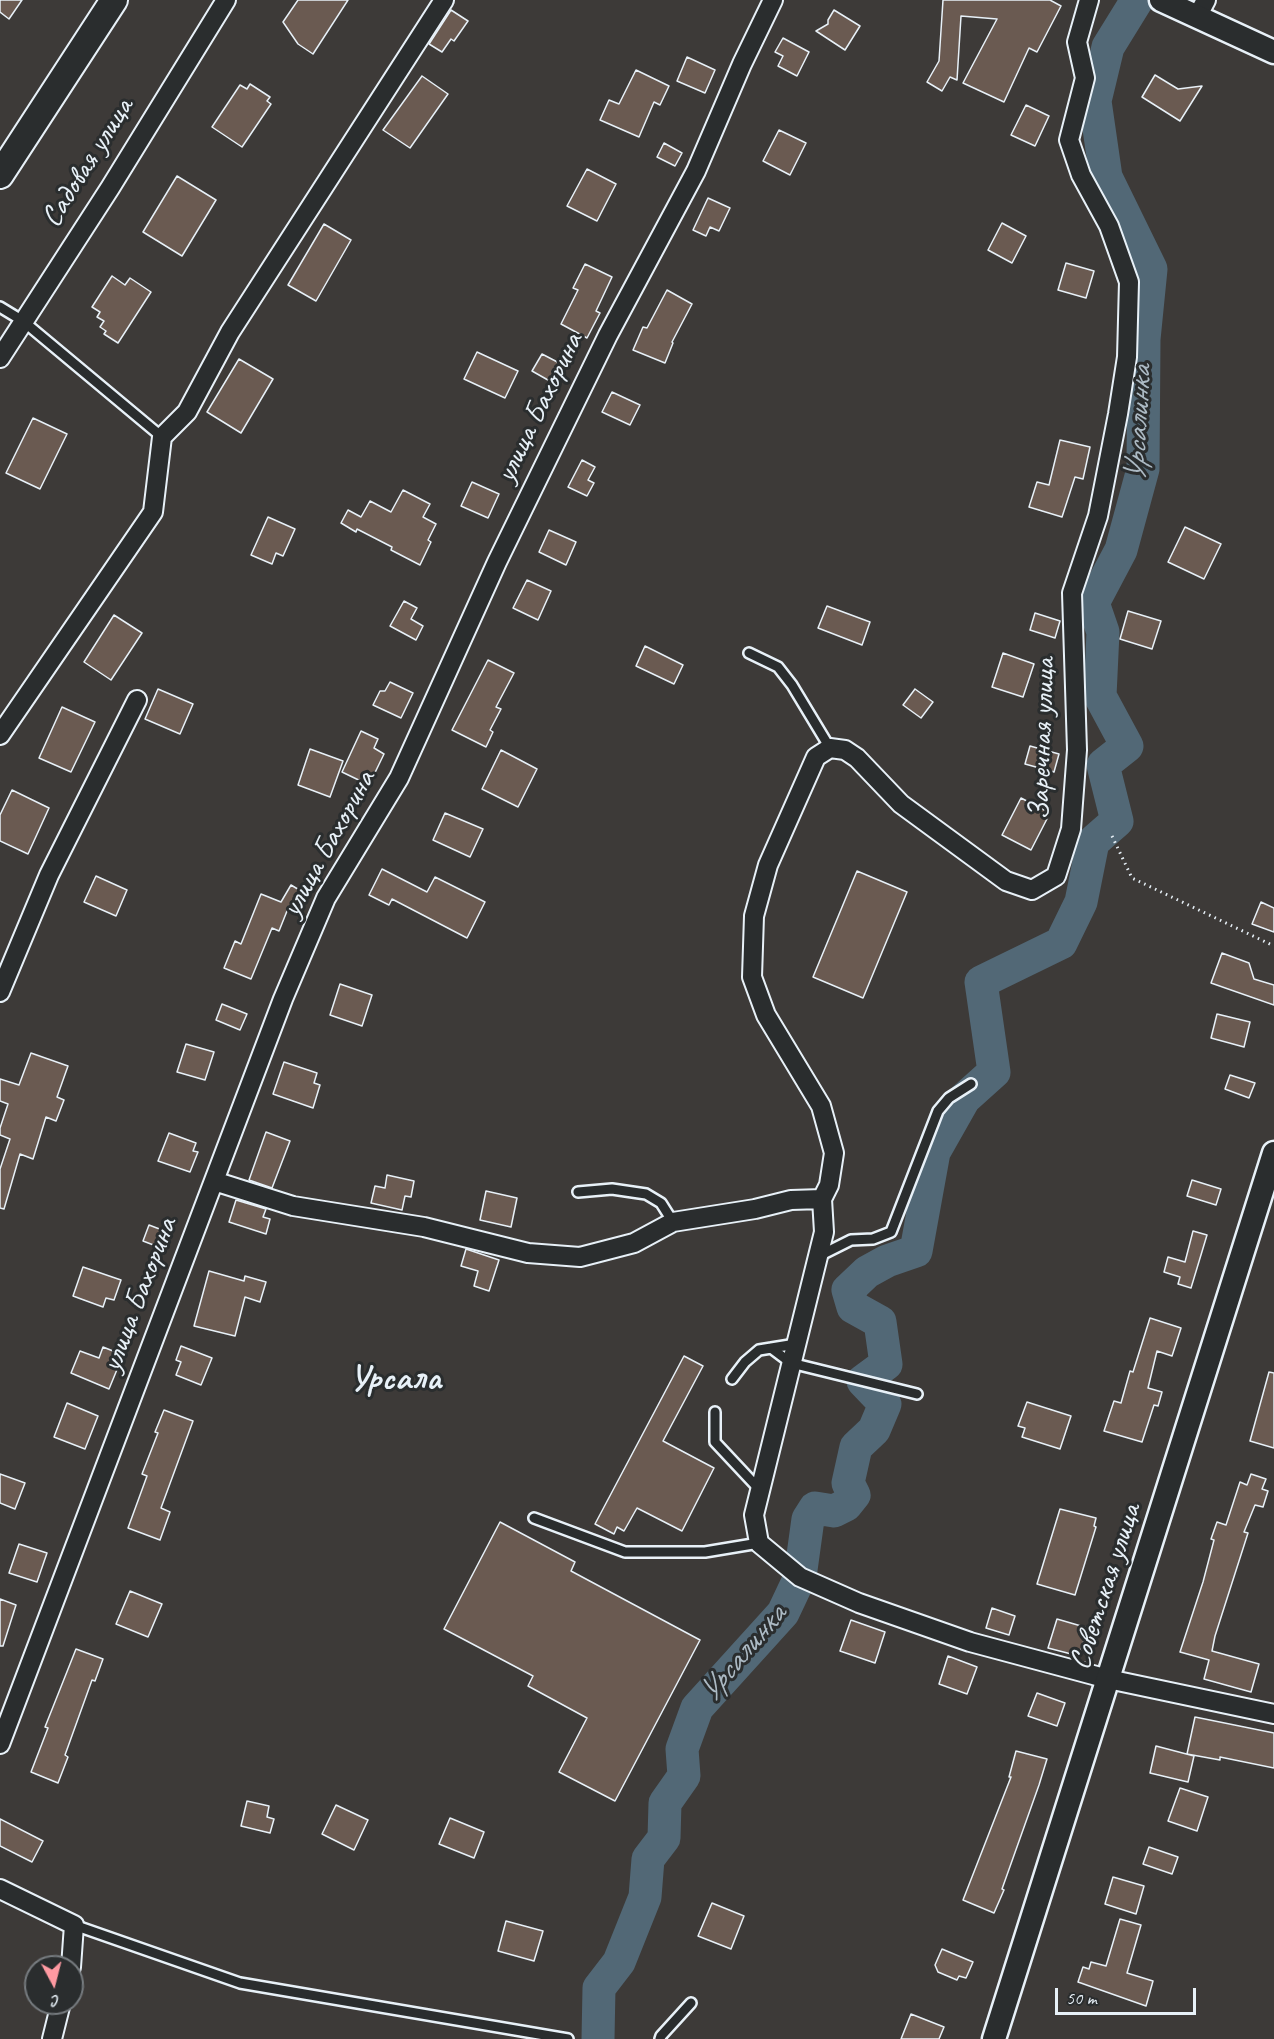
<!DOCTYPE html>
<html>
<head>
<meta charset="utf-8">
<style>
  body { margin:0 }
  #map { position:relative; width:1274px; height:2039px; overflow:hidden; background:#3d3a38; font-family:Caveat,sans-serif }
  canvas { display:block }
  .north { position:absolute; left:24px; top:1955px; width:60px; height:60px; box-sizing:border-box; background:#2a2d2e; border:2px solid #767b7f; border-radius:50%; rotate:173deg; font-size:16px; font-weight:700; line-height:24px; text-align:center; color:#e8f1f8 }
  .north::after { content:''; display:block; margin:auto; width:21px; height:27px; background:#ff9aa2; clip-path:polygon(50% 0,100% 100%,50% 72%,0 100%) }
  .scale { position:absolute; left:1055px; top:1988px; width:141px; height:27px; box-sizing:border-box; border:3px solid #e8f1f8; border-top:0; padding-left:8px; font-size:18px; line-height:21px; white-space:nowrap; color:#e8f1f8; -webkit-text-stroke:4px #2a2d2e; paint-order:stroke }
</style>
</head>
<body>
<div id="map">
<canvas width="1274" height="2039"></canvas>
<div class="north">С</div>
<div class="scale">50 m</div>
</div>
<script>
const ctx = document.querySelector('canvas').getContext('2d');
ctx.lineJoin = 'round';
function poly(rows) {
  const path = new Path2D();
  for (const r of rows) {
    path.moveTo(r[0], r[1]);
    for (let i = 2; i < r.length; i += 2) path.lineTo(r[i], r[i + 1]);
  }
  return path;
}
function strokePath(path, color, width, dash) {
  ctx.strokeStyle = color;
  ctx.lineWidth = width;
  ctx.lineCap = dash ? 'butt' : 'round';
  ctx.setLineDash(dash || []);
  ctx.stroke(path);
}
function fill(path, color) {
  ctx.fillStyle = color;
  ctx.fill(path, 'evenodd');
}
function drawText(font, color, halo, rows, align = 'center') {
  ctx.font = font + ' Caveat,sans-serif';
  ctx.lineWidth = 6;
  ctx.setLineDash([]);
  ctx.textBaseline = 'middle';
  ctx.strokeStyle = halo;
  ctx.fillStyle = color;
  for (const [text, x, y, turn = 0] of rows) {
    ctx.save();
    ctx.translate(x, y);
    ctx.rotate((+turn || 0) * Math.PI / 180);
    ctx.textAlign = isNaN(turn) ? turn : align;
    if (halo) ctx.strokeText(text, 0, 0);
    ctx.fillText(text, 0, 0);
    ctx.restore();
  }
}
strokePath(poly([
  [598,2039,599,1988,619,1962,645,1897,648,1859,664,1838,665,1803,684,1776,682,1749,697,1708,783,1613,800,1577,808,1519,815,1508,834,1511,846,1505,854,1495,848,1483,856,1447,874,1430,885,1404,863,1381,886,1364,880,1322,853,1307,848,1290,867,1272,887,1261,916,1251,934,1152,964,1099,994,1072,981,982,1061,943,1081,902,1093,842,1117,821,1103,765,1127,746,1100,696,1103,632,1093,603,1121,550,1143,469,1144,339,1151,269,1106,177,1095,101,1108,47,1137,0]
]), '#526876', 33);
const building = poly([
  [0,0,22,0,9,19,0,12,0,0],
  [298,0,348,0,313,54,298,44,283,22,298,0],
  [943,0,1050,0,1061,6,1037,52,1029,48,1004,102,963,83,997,19,961,16,957,80,950,77,942,91,927,82,939,61,943,0],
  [451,10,468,21,454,41,451,39,442,52,429,44,451,10],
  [834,10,860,26,845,50,816,31,828,24,828,20,834,10],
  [783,38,809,52,797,76,778,66,783,56,775,52,783,38],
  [687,57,715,70,705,93,677,81,687,57],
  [636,70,669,86,660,105,654,102,639,137,600,120,609,100,619,104,636,70],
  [1155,75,1178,89,1202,86,1180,121,1142,97,1155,75],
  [422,76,448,94,410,148,383,130,422,76],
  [250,84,270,97,267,101,271,104,242,147,212,127,240,85,247,89,250,84],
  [1026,105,1049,116,1035,146,1011,135,1026,105],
  [779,130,806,143,790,175,763,161,779,130],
  [664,143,682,153,675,166,657,157,664,143],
  [587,169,616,184,597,221,567,206,587,169],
  [177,176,216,200,182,256,143,232,177,176],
  [708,198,730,208,719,231,710,227,706,236,693,230,708,198],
  [1002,223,1026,236,1012,263,988,250,1002,223],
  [324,224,351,240,316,301,288,285,324,224],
  [1066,263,1094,271,1086,298,1058,290,1066,263],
  [585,264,612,277,596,311,600,313,587,338,561,324,578,290,573,288,585,264],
  [112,276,125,285,130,278,151,292,118,343,104,334,106,331,100,327,104,321,97,317,100,312,92,307,112,276],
  [667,290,692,304,672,342,673,343,665,363,633,350,643,327,647,328,667,290],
  [477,352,518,371,505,398,464,379,477,352],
  [542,354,565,366,555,384,532,371,542,354],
  [239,359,273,379,241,433,207,412,239,359],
  [612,392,640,405,630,425,602,412,612,392],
  [33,418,67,434,40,489,6,473,33,418],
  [1060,440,1090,447,1083,479,1075,477,1062,517,1029,507,1037,482,1049,485,1060,440],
  [582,460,595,467,588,480,594,483,587,496,568,487,582,460],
  [472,482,499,494,488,518,461,506,472,482],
  [403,490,430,504,423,517,436,524,428,540,431,542,420,565,391,550,392,547,357,529,356,532,341,523,348,510,361,517,370,501,391,512,403,490],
  [268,517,295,529,283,556,276,553,272,564,251,555,268,517],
  [1185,527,1221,544,1204,579,1168,562,1185,527],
  [549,530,576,542,566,565,539,552,549,530],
  [527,580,551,591,538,620,513,608,527,580],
  [404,601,417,608,411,619,423,626,416,640,390,626,404,601],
  [827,606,870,622,862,645,818,628,827,606],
  [1128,611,1161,621,1152,649,1120,639,1128,611],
  [1035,613,1060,621,1055,638,1030,630,1035,613],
  [114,615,142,633,111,680,84,662,114,615],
  [645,646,683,665,674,684,636,666,645,646],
  [1003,653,1034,664,1023,697,992,687,1003,653],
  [488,660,514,673,496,707,501,709,490,730,493,732,486,747,452,730,488,660],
  [390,682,413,693,401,718,373,705,380,691,385,691,390,682],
  [158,689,193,704,180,734,145,719,158,689],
  [915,689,933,702,921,718,903,705,915,689],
  [62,707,95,722,71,772,39,758,62,707],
  [361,731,378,739,374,748,384,754,369,785,342,772,361,731],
  [1030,746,1059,754,1054,772,1025,764,1030,746],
  [310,749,343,761,330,797,298,785,310,749],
  [501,750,537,769,518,807,482,789,501,750],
  [12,790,49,808,28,854,0,841,0,815,12,790],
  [1021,798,1050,813,1031,850,1002,835,1021,798],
  [445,813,483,829,470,857,433,840,445,813],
  [382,869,427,892,435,877,485,902,467,938,392,899,389,905,369,895,382,869],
  [857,871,907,892,863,998,813,977,857,871],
  [96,876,127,890,116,916,84,902,96,876],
  [291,885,306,894,296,910,289,906,279,931,272,928,251,979,224,968,235,941,241,944,261,894,281,902,291,885],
  [1261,902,1274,908,1274,932,1252,924,1261,902],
  [1222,953,1249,963,1254,979,1274,985,1274,1005,1211,983,1222,953],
  [340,984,372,995,362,1026,330,1015,340,984],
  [222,1004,247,1014,240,1030,216,1020,222,1004],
  [1217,1014,1250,1022,1244,1047,1211,1038,1217,1014],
  [186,1044,214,1052,205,1080,177,1072,186,1044],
  [31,1053,68,1066,57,1097,64,1100,56,1121,46,1117,33,1159,20,1154,4,1209,0,1208,0,1169,10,1139,0,1135,0,1128,8,1104,0,1101,0,1079,19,1085,31,1053],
  [284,1062,317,1073,314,1083,320,1085,313,1108,273,1094,284,1062],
  [1230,1075,1255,1083,1249,1098,1225,1089,1230,1075],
  [266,1132,290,1141,272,1188,249,1180,266,1132],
  [169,1133,196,1143,193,1151,198,1152,190,1172,158,1161,169,1133],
  [387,1175,414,1181,411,1197,405,1196,402,1210,371,1203,375,1186,385,1188,387,1175],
  [1192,1180,1221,1189,1216,1205,1187,1196,1192,1180],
  [486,1191,517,1198,511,1227,480,1220,486,1191],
  [236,1200,266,1209,263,1217,270,1219,266,1234,229,1222,236,1200],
  [149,1225,170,1233,164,1249,143,1241,149,1225],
  [1193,1231,1207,1235,1191,1288,1178,1284,1180,1277,1164,1272,1168,1257,1185,1262,1193,1231],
  [466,1249,499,1260,489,1291,474,1286,478,1271,461,1266,466,1249],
  [83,1267,121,1280,114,1300,106,1298,103,1307,73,1296,83,1267],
  [209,1271,244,1281,245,1276,266,1282,260,1302,245,1297,235,1336,194,1326,209,1271],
  [1150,1318,1181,1328,1172,1356,1157,1351,1148,1388,1162,1392,1158,1406,1154,1405,1142,1442,1104,1431,1114,1401,1121,1403,1130,1371,1133,1372,1150,1318],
  [181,1346,212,1358,201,1385,176,1375,181,1362,176,1360,181,1346],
  [103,1347,123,1355,109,1389,71,1373,80,1351,99,1358,103,1347],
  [684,1356,703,1366,663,1441,714,1468,682,1531,637,1508,624,1531,617,1527,614,1534,595,1524,684,1356],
  [1269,1372,1274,1373,1274,1448,1250,1441,1269,1372],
  [1027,1402,1071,1416,1060,1449,1022,1437,1025,1428,1018,1426,1027,1402],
  [67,1403,98,1416,85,1449,54,1437,67,1403],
  [164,1410,193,1421,161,1508,170,1512,160,1540,128,1528,147,1476,142,1474,158,1433,155,1432,164,1410],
  [0,1474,25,1483,15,1509,0,1503,0,1474],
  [1251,1474,1266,1479,1262,1489,1268,1491,1263,1507,1255,1505,1244,1532,1248,1533,1215,1636,1212,1651,1259,1664,1251,1692,1204,1679,1209,1660,1180,1652,1203,1582,1214,1540,1211,1539,1217,1522,1226,1525,1240,1482,1247,1485,1251,1474],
  [1060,1509,1096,1518,1094,1526,1096,1527,1075,1595,1037,1584,1060,1509],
  [500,1522,575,1562,571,1571,700,1640,615,1801,559,1772,587,1718,528,1686,533,1676,444,1629,500,1522],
  [19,1544,47,1553,37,1582,9,1573,19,1544],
  [130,1591,162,1604,148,1637,116,1624,130,1591],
  [0,1599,16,1605,3,1646,0,1646,0,1599],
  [992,1608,1015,1616,1009,1635,986,1628,992,1608],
  [1057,1619,1088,1628,1079,1656,1048,1648,1057,1619],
  [851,1620,885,1632,875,1663,840,1651,851,1620],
  [76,1649,103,1659,95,1681,92,1680,65,1755,68,1757,58,1783,31,1772,48,1728,45,1727,76,1649],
  [948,1656,977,1667,967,1694,939,1684,948,1656],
  [1037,1693,1065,1703,1057,1726,1028,1716,1037,1693],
  [1195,1717,1274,1733,1274,1768,1220,1757,1220,1760,1187,1754,1195,1717],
  [1156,1746,1194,1756,1188,1782,1150,1773,1156,1746],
  [1016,1751,1047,1759,1039,1785,1002,1889,1004,1890,994,1913,963,1900,1011,1777,1009,1777,1016,1751],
  [1180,1788,1208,1797,1197,1831,1168,1821,1180,1788],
  [247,1801,269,1806,267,1817,274,1819,270,1833,241,1826,247,1801],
  [336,1805,368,1820,354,1850,322,1834,336,1805],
  [450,1818,484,1832,474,1858,439,1844,450,1818],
  [0,1819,43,1841,32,1862,0,1846,0,1819],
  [1149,1847,1178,1857,1172,1874,1143,1864,1149,1847],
  [1113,1877,1144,1886,1136,1914,1105,1904,1113,1877],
  [712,1903,744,1916,731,1949,698,1936,712,1903],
  [1120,1919,1141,1925,1127,1973,1153,1981,1146,2006,1078,1982,1083,1967,1089,1969,1091,1962,1106,1966,1120,1919],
  [506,1921,543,1931,534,1961,498,1951,506,1921],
  [942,1949,973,1962,966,1978,959,1976,957,1980,938,1972,935,1965,942,1949],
  [911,2014,944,2027,939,2039,901,2039,911,2014]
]);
fill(building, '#6a5a51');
strokePath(building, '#e8f1f8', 1.5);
const service = poly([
  [0,307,23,321,162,437],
  [749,653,778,667,792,685,830,748],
  [578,1192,612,1189,646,1194,661,1203,673,1222],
  [819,1256,851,1240,873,1239,891,1232,938,1111,949,1098,971,1084],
  [771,1348,791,1363,917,1394],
  [732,1379,745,1362,759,1350,796,1344],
  [715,1412,715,1442,760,1490],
  [534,1518,625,1552,705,1552,759,1543],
  [74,1925,240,1983,568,2039],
  [660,2039,661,2036,691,2003]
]);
const minor = poly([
  [1197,17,1206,0],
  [0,358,110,188,226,0],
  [0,735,153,512,162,437,187,412,230,332,444,0],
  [0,992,49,875,137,700],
  [214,1181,293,1206,424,1227,528,1253,580,1257,634,1243,673,1222,755,1209,791,1200,822,1199,824,1232,754,1515,759,1543,800,1577,859,1603,970,1642,1108,1679,1274,1714],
  [822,1199,829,1185,834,1153,821,1106,766,1015,752,977,754,916,768,865,816,757,830,748,845,750,857,758,901,804,1006,881,1032,890,1056,876,1071,829,1077,750,1072,593,1098,516,1118,414,1127,357,1129,282,1109,226,1081,175,1069,140,1085,78,1077,42,1089,0],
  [0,1744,283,999,326,898,399,778,497,562,608,335,696,171,742,64,773,0],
  [0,1889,74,1925,71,1967],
  [52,2039,61,2003]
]);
const tertiary = poly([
  [1161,0,1274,52],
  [994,2039,1274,1153]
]);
const secondary = poly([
  [0,175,114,0]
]);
strokePath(service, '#e8f1f8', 14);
strokePath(minor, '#e8f1f8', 22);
strokePath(tertiary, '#e8f1f8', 27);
strokePath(secondary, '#e8f1f8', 30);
strokePath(poly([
  [1112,836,1132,878,1274,946]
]), '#e8f1f8', 3, [1.5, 4.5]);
strokePath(service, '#2a2d2e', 9);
strokePath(minor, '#2a2d2e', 18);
strokePath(tertiary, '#2a2d2e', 22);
strokePath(secondary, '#2a2d2e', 26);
drawText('30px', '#e8f1f8', '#2a2d2e', [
  ["Садовая улица",88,163,-58],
  ["улица Бахорина",540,408,-64],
  ["Заречная улица",1043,739,-88],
  ["улица Бахорина",329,844,-61],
  ["улица Бахорина",140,1295,-69],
  ["Советская улица",1106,1587,-72]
]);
drawText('italic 32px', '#acbac4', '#2a2d2e', [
  ["Урсалинка",1139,424,-87],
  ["Урсалинка",743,1654,-50]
]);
drawText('bold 36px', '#e8f1f8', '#2a2d2e', [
  ["Урсала",395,1380]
]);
</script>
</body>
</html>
